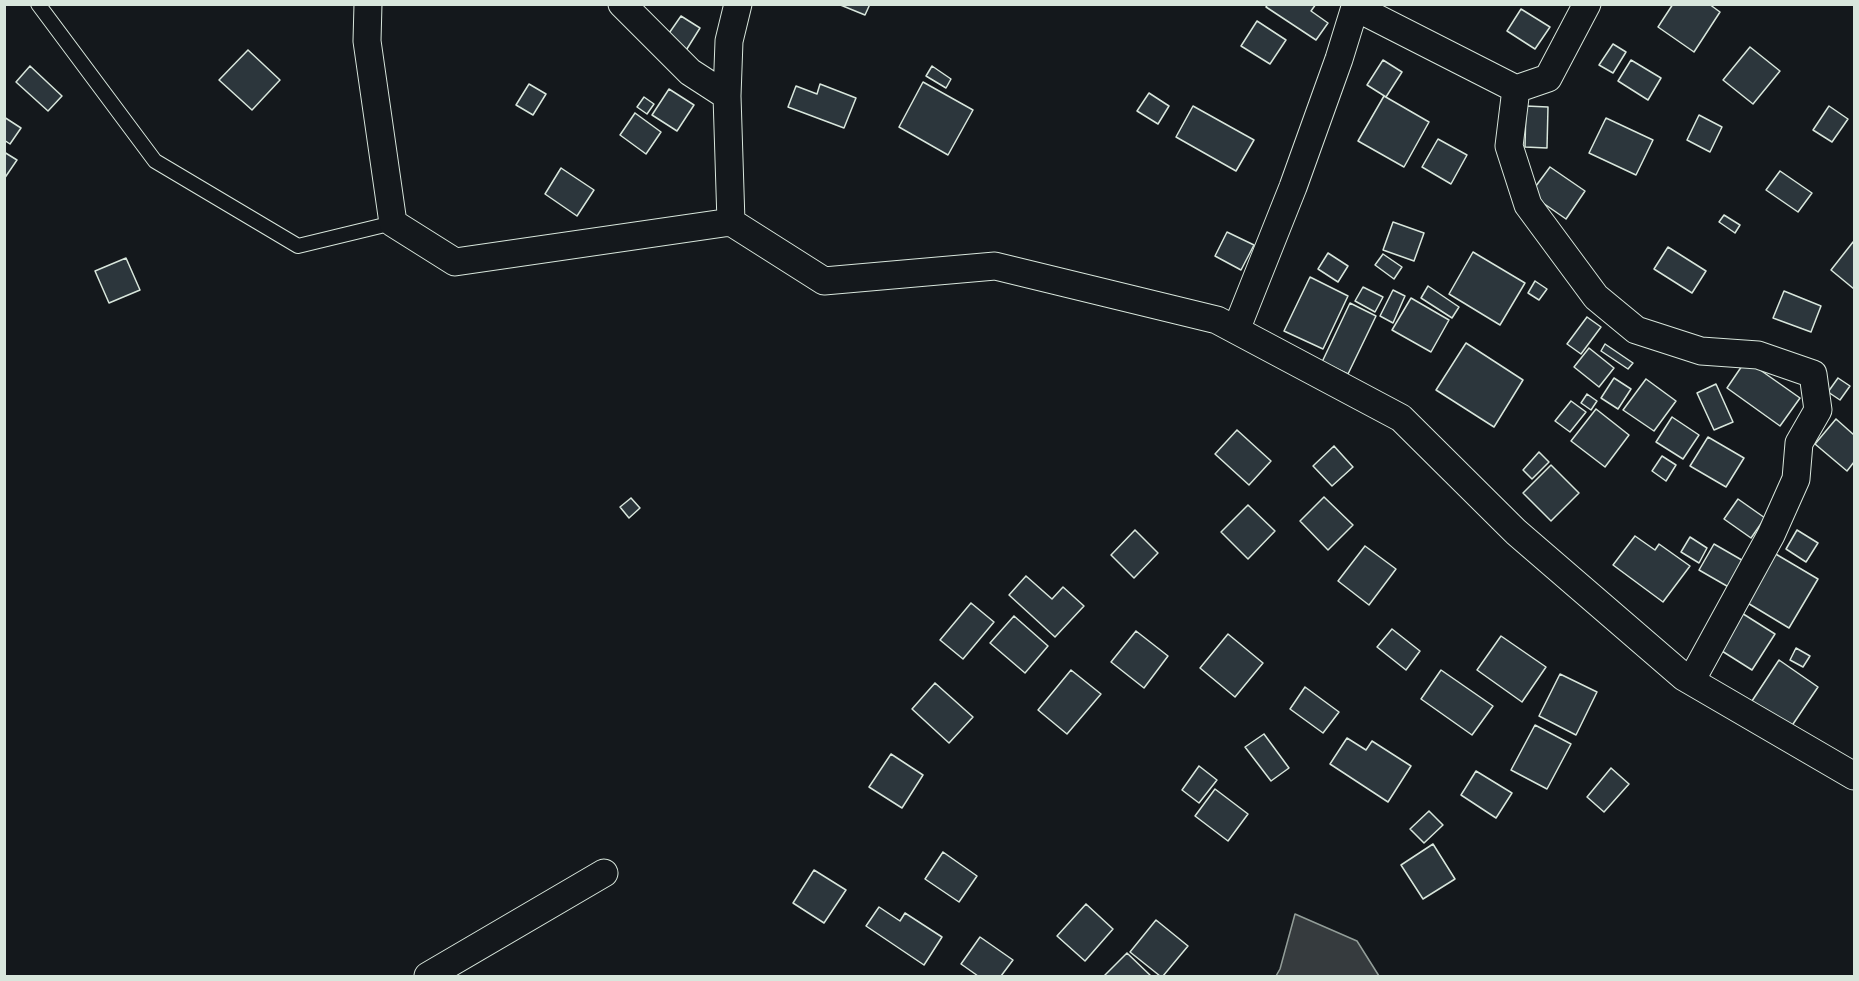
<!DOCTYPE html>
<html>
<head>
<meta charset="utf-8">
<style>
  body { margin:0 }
  #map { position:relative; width:1859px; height:981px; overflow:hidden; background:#14181c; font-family:"Noto Sans",sans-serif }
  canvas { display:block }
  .frame { position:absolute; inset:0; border:6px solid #d8e6dc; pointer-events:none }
</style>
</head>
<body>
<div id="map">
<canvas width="1859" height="981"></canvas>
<div class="frame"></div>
</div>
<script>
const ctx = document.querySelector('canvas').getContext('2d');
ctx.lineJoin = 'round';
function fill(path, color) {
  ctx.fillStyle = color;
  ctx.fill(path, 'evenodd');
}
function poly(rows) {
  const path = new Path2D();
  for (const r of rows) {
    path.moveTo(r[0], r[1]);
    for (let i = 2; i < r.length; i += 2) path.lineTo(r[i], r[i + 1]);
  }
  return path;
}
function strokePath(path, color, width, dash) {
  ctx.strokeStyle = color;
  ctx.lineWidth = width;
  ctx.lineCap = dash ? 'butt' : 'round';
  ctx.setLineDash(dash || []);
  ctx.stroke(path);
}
const water = poly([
  [1295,914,1357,941,1379,976,1276,976,1280,969,1295,914]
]);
fill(water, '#363b3e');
strokePath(water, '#939e99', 1.5);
const building = poly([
  [838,4,870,4,865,15,838,4],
  [1268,4,1316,4,1311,11,1328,23,1316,40,1266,7,1268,4],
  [1673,4,1709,4,1720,12,1694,52,1658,27,1673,4],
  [1521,9,1550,27,1535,49,1507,31,1521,9],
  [681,16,700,28,685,52,665,39,681,16],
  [1257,21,1286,40,1270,64,1241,46,1257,21],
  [1613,44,1626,52,1613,73,1599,65,1613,44],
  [1750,47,1780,71,1753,104,1723,80,1750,47],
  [248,50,280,80,252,110,219,80,248,50],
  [1383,60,1402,72,1386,97,1367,85,1383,60],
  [1631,60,1661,78,1648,100,1618,81,1631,60],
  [30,66,62,96,48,111,16,82,30,66],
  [932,66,951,79,946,88,926,76,932,66],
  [923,82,973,110,948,155,899,127,923,82],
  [529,84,546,94,533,115,516,105,529,84],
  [820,84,856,98,844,128,788,107,796,86,817,94,820,84],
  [669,89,694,105,677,131,652,115,669,89],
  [1149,93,1169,106,1158,124,1137,111,1149,93],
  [1384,96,1429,122,1404,167,1358,141,1384,96],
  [644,97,654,104,647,114,637,107,644,97],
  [1193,106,1254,140,1236,171,1176,137,1193,106],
  [1526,106,1548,107,1547,148,1525,147,1526,106],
  [1829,106,1848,119,1832,142,1813,130,1829,106],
  [635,113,661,132,646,154,620,135,635,113],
  [1699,115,1722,127,1710,152,1687,140,1699,115],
  [4,117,21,128,10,144,4,140,4,117],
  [1606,118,1653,140,1636,175,1589,153,1606,118],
  [1438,139,1467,155,1451,184,1422,167,1438,139],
  [4,152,17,160,4,179,4,152],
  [1550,167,1585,191,1566,219,1530,194,1550,167],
  [561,168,594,190,577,216,545,194,561,168],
  [1780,171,1812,193,1798,212,1766,190,1780,171],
  [1724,215,1740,225,1735,233,1719,222,1724,215],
  [1393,222,1424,233,1414,261,1383,250,1393,222],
  [1227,232,1254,245,1241,270,1215,256,1227,232],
  [1853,242,1854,244,1854,289,1831,270,1853,242],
  [1668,247,1706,271,1692,293,1654,269,1668,247],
  [1473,252,1525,283,1500,325,1449,294,1473,252],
  [1328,253,1348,266,1338,282,1318,269,1328,253],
  [1383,254,1402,267,1394,279,1375,265,1383,254],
  [126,258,140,290,109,303,95,271,126,258],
  [1310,277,1348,296,1323,349,1284,331,1310,277],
  [1535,281,1547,289,1539,300,1528,293,1535,281],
  [1428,286,1459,307,1452,318,1421,298,1428,286],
  [1363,287,1383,297,1375,312,1355,301,1363,287],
  [1393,290,1405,296,1393,323,1380,316,1393,290],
  [1784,291,1821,306,1811,332,1773,318,1784,291],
  [1411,298,1449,320,1431,352,1392,330,1411,298],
  [1350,303,1376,316,1348,374,1322,362,1350,303],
  [1587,317,1601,327,1581,354,1567,344,1587,317],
  [1466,343,1523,380,1494,427,1436,390,1466,343],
  [1605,344,1633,363,1628,369,1601,351,1605,344],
  [1589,348,1614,368,1599,387,1574,367,1589,348],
  [1746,360,1800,398,1780,426,1727,388,1746,360],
  [1614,378,1631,389,1618,409,1601,398,1614,378],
  [1838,378,1850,386,1840,400,1828,392,1838,378],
  [1646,379,1676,401,1654,431,1623,410,1646,379],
  [1716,384,1733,422,1714,430,1697,393,1716,384],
  [1587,394,1597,401,1591,410,1581,403,1587,394],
  [1571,401,1586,412,1570,432,1555,421,1571,401],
  [1596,409,1629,435,1605,467,1571,441,1596,409],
  [1672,417,1699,435,1683,459,1656,442,1672,417],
  [1836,419,1854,435,1854,462,1847,471,1815,444,1836,419],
  [1237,430,1271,461,1249,485,1215,454,1237,430],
  [1708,437,1744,458,1726,487,1690,466,1708,437],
  [1334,446,1353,467,1332,486,1313,466,1334,446],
  [1539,452,1549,462,1532,479,1523,470,1539,452],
  [1662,456,1676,465,1666,481,1652,471,1662,456],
  [1551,465,1579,493,1551,521,1523,493,1551,465],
  [1324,497,1353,525,1328,550,1300,521,1324,497],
  [631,498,640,508,629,518,620,507,631,498],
  [1738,499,1765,518,1751,538,1724,519,1738,499],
  [1248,505,1275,531,1248,559,1221,532,1248,505],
  [1135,530,1158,553,1134,578,1111,555,1135,530],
  [1797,530,1818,543,1806,562,1786,549,1797,530],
  [1635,536,1655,550,1659,544,1690,566,1663,602,1613,565,1635,536],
  [1690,537,1707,548,1699,563,1681,552,1690,537],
  [1714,544,1747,563,1732,589,1699,570,1714,544],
  [1365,546,1396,569,1369,605,1338,581,1365,546],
  [1774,553,1818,579,1789,628,1746,602,1774,553],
  [1026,576,1052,599,1063,587,1084,606,1055,637,1009,595,1026,576],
  [971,603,994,622,963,659,940,640,971,603],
  [1737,610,1775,634,1752,670,1714,646,1737,610],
  [1014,616,1048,646,1025,673,990,643,1014,616],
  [1392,629,1420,651,1406,670,1377,647,1392,629],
  [1136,631,1168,656,1144,688,1111,662,1136,631],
  [1228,634,1263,663,1235,697,1200,668,1228,634],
  [1501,636,1546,667,1522,702,1477,670,1501,636],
  [1796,648,1810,656,1803,667,1790,660,1796,648],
  [1779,660,1818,687,1789,730,1750,704,1779,660],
  [1071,670,1101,694,1067,734,1038,710,1071,670],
  [1441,670,1493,706,1472,735,1421,699,1441,670],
  [1560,674,1597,692,1576,735,1539,716,1560,674],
  [935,683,973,717,949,743,912,709,935,683],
  [1305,687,1339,712,1323,733,1290,709,1305,687],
  [1535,725,1571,744,1547,789,1511,770,1535,725],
  [1264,734,1289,768,1271,781,1245,747,1264,734],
  [1347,738,1366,750,1372,741,1411,766,1388,802,1330,764,1347,738],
  [891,754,923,775,902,808,869,787,891,754],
  [1199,766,1217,780,1199,803,1182,790,1199,766],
  [1611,768,1629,784,1604,812,1587,797,1611,768],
  [1476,771,1512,793,1496,818,1461,795,1476,771],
  [1215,789,1248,814,1228,841,1195,816,1215,789],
  [1429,811,1443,825,1424,843,1410,829,1429,811],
  [1433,844,1455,879,1423,899,1401,865,1433,844],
  [943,852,977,876,959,902,925,879,943,852],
  [814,870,846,890,824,923,793,903,814,870],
  [1086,904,1113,929,1085,961,1057,936,1086,904],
  [879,907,900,921,905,913,942,937,924,965,866,926,879,907],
  [1156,920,1188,946,1163,976,1160,976,1130,952,1156,920],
  [980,937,1013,960,1001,976,978,976,961,964,980,937],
  [1127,953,1151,976,1104,976,1127,953]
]);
fill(building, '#2c363c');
strokePath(building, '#d8e6dc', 1.5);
const service = poly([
  [38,4,155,161,298,246,393,223]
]);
const minor = poly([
  [368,4,367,41,393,223,455,262,731,222,824,281,995,266,1217,320,1401,418,1516,532,1684,677,1854,776],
  [622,4,690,72,727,96],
  [1355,7,1516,89,1509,146,1528,205,1596,297,1636,330,1701,351,1758,355,1813,374,1818,410,1799,443,1796,479,1771,535,1691,681],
  [1516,89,1548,78,1587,4],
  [731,222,727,96,729,41,738,4],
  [1236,330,1293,187,1339,59,1356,4],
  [428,976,604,873]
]);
strokePath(service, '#d8e6dc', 16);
strokePath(minor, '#d8e6dc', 29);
strokePath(service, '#14181c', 14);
strokePath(minor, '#14181c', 27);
</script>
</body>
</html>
